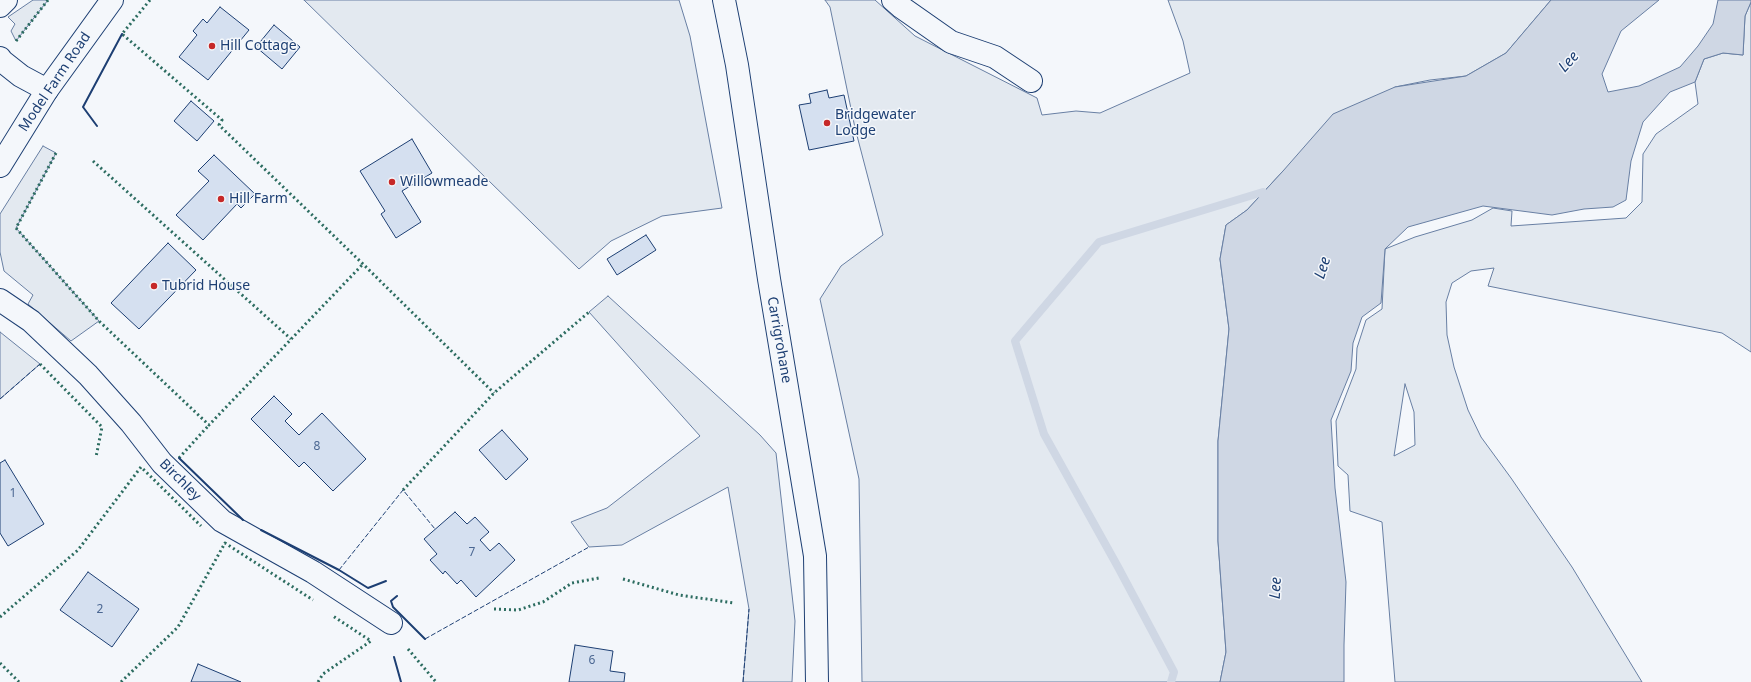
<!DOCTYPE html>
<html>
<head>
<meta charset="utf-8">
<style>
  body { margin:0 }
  canvas { display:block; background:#f4f7fb }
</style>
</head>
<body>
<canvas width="1751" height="682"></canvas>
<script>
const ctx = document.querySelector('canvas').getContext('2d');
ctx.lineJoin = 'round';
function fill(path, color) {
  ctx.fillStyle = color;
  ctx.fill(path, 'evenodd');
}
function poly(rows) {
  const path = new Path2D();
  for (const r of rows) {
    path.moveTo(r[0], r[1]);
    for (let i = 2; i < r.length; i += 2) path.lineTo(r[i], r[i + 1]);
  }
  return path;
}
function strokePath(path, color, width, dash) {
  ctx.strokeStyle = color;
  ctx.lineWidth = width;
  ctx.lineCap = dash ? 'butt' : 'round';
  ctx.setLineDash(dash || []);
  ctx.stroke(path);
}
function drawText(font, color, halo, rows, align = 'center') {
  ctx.font = font + ' "Noto Sans",sans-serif';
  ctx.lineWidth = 3;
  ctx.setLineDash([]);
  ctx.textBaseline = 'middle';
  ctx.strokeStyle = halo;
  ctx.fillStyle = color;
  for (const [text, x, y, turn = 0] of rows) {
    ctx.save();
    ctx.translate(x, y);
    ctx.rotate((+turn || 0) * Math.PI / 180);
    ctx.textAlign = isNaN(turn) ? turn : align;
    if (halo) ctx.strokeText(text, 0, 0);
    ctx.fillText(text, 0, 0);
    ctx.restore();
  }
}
const green = poly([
  [33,0,48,0,16,41,11,31,15,24,8,17,33,0],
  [304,0,679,0,690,36,722,208,662,216,611,241,579,269,304,0],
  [825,0,875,0,915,36,1037,98,1042,115,1076,111,1100,113,1190,73,1183,41,1168,0,1551,0,1506,53,1466,76,1430,80,1395,87,1283,171,1247,210,1226,225,1220,259,1229,329,1218,441,1218,541,1226,652,1220,682,862,682,859,479,820,299,841,266,883,235,855,128,830,7,825,0],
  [1751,2,1751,352,1722,333,1488,286,1494,268,1471,271,1452,283,1446,302,1447,335,1454,367,1468,410,1481,437,1511,478,1572,567,1642,682,1395,682,1382,522,1350,511,1348,475,1338,466,1336,421,1356,369,1357,348,1366,320,1382,309,1385,249,1415,237,1472,220,1493,208,1512,211,1511,226,1626,218,1642,202,1643,154,1656,134,1698,104,1695,82,1704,59,1723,53,1743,55,1745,16,1751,2],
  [1405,384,1414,412,1415,445,1394,456,1405,384],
  [43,146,56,153,16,228,99,321,71,341,28,304,33,295,4,271,0,252,0,214,43,146],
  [608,296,760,435,776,453,795,621,792,682,743,682,749,609,728,487,622,545,589,547,571,522,607,508,700,436,589,312,608,296],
  [0,332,40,364,0,399,0,332]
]);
fill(green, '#e3e9f0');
strokePath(green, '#687fa3', 1);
const water = poly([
  [1551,0,1659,0,1621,31,1602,74,1608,92,1639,86,1680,67,1698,46,1713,24,1718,0,1751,0,1751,2,1745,16,1743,55,1723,53,1704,59,1695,82,1670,92,1643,122,1631,161,1626,200,1613,207,1584,209,1552,215,1483,206,1408,227,1385,249,1381,303,1362,317,1353,343,1351,371,1331,420,1335,488,1346,582,1344,645,1344,682,1220,682,1226,652,1218,541,1218,441,1229,329,1220,259,1226,225,1247,210,1283,171,1333,114,1395,87,1466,76,1506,53,1551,0]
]);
fill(water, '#cfd7e4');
strokePath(water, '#687fa3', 1);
strokePath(poly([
  [1171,682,1174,672,1118,567,1044,434,1015,341,1099,242,1263,192]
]), '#cfd7e4', 8);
const building = poly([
  [220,7,249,30,208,80,179,57,197,35,193,31,203,19,207,23,220,7],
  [274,25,300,47,282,69,256,47,274,25],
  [827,90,829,98,844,95,854,141,809,150,799,105,811,103,809,94,827,90],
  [191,101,214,121,197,141,174,121,191,101],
  [412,139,432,173,402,191,421,222,396,238,381,214,385,211,360,171,412,139],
  [214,155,255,194,241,208,237,204,203,240,176,215,209,181,198,171,214,155],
  [646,235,656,250,617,275,607,259,646,235],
  [168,243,196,270,139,329,111,303,168,243],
  [274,396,292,414,285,421,299,435,322,413,366,459,333,491,304,462,299,467,251,419,274,396],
  [502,430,528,459,506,480,479,450,502,430],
  [5,460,44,524,8,546,0,533,0,463,5,460],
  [455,512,467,524,475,517,489,532,480,540,490,551,499,543,515,560,476,597,461,580,457,584,445,571,443,574,430,560,437,554,424,539,455,512],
  [88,572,139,609,112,647,60,610,88,572],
  [575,645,613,651,610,671,625,673,624,682,569,682,575,645],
  [198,664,241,682,191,682,198,664]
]);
fill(building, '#d5e0f0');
strokePath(building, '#1d3f73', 1);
const minor = poly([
  [893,0,901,7,951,42,995,57,1031,81],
  [0,6,6,0],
  [0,58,2,61,21,76,47,90],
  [0,300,31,321,88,375,131,423,162,463,222,521,313,572,391,623]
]);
const major = poly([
  [0,166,47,90,112,0]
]);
const highway = poly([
  [724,0,737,65,769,279,815,556,817,682]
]);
strokePath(minor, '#1d3f73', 24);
strokePath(major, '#1d3f73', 24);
strokePath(highway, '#1d3f73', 24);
strokePath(minor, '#f4f7fb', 22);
strokePath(major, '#f4f7fb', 22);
strokePath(highway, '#f4f7fb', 22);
strokePath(poly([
  [150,0,122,34,222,120,219,125,363,264,494,393],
  [16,41,48,0],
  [56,153,16,228,99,321,209,425,363,264],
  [93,161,291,339],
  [40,364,102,427,96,457],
  [179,458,209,425],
  [403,490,494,393,589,312],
  [623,579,679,595,734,603],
  [494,609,518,610,543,602,572,583,599,578],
  [0,617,78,550,141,467,201,526],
  [408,649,436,682],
  [0,663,19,682],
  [121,682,178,627,225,543,313,600],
  [318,682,323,674,371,641,333,616]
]), '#2c6c60', 3, [2, 3]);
strokePath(poly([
  [0,399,40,364],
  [339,570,403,490,435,529],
  [425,639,589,547],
  [743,682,749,609]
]), '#1d3f73', 1, [5, 2]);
strokePath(poly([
  [97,126,83,107,122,34],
  [179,458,243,520],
  [261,530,339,570,368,588,386,581],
  [397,596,391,601,393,607,425,639],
  [394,657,401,682]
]), '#1d3f73', 2);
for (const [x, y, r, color] of [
  [212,46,4,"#c62828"],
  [827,123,4,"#c62828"],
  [392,182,4,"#c62828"],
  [221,199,4,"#c62828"],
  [154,286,4,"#c62828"]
]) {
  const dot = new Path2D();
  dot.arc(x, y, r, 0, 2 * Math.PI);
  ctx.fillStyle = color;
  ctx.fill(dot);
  strokePath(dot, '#f4f7fb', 1.5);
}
drawText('12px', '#4b6792', null, [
  ["8",317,447],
  ["1",13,494],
  ["7",472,553],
  ["2",100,610],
  ["6",592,661]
]);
drawText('14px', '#1d3f73', '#f4f7fb', [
  ["Hill Cottage",220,46],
  ["Bridgewater",835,115],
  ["Lodge",835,131],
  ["Willowmeade",400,182],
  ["Hill Farm",229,199],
  ["Tubrid House",162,286]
], 'left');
drawText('14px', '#1d3f73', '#f4f7fb', [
  ["Model Farm Road",55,82,-56],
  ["Carrigrohane",779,340,80],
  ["Birchley",180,480,45]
]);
drawText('italic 15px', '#1d3f73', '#f4f7fb', [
  ["Lee",1569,62,-48],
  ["Lee",1323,268,-73],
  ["Lee",1276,588,-87]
]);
</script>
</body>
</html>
